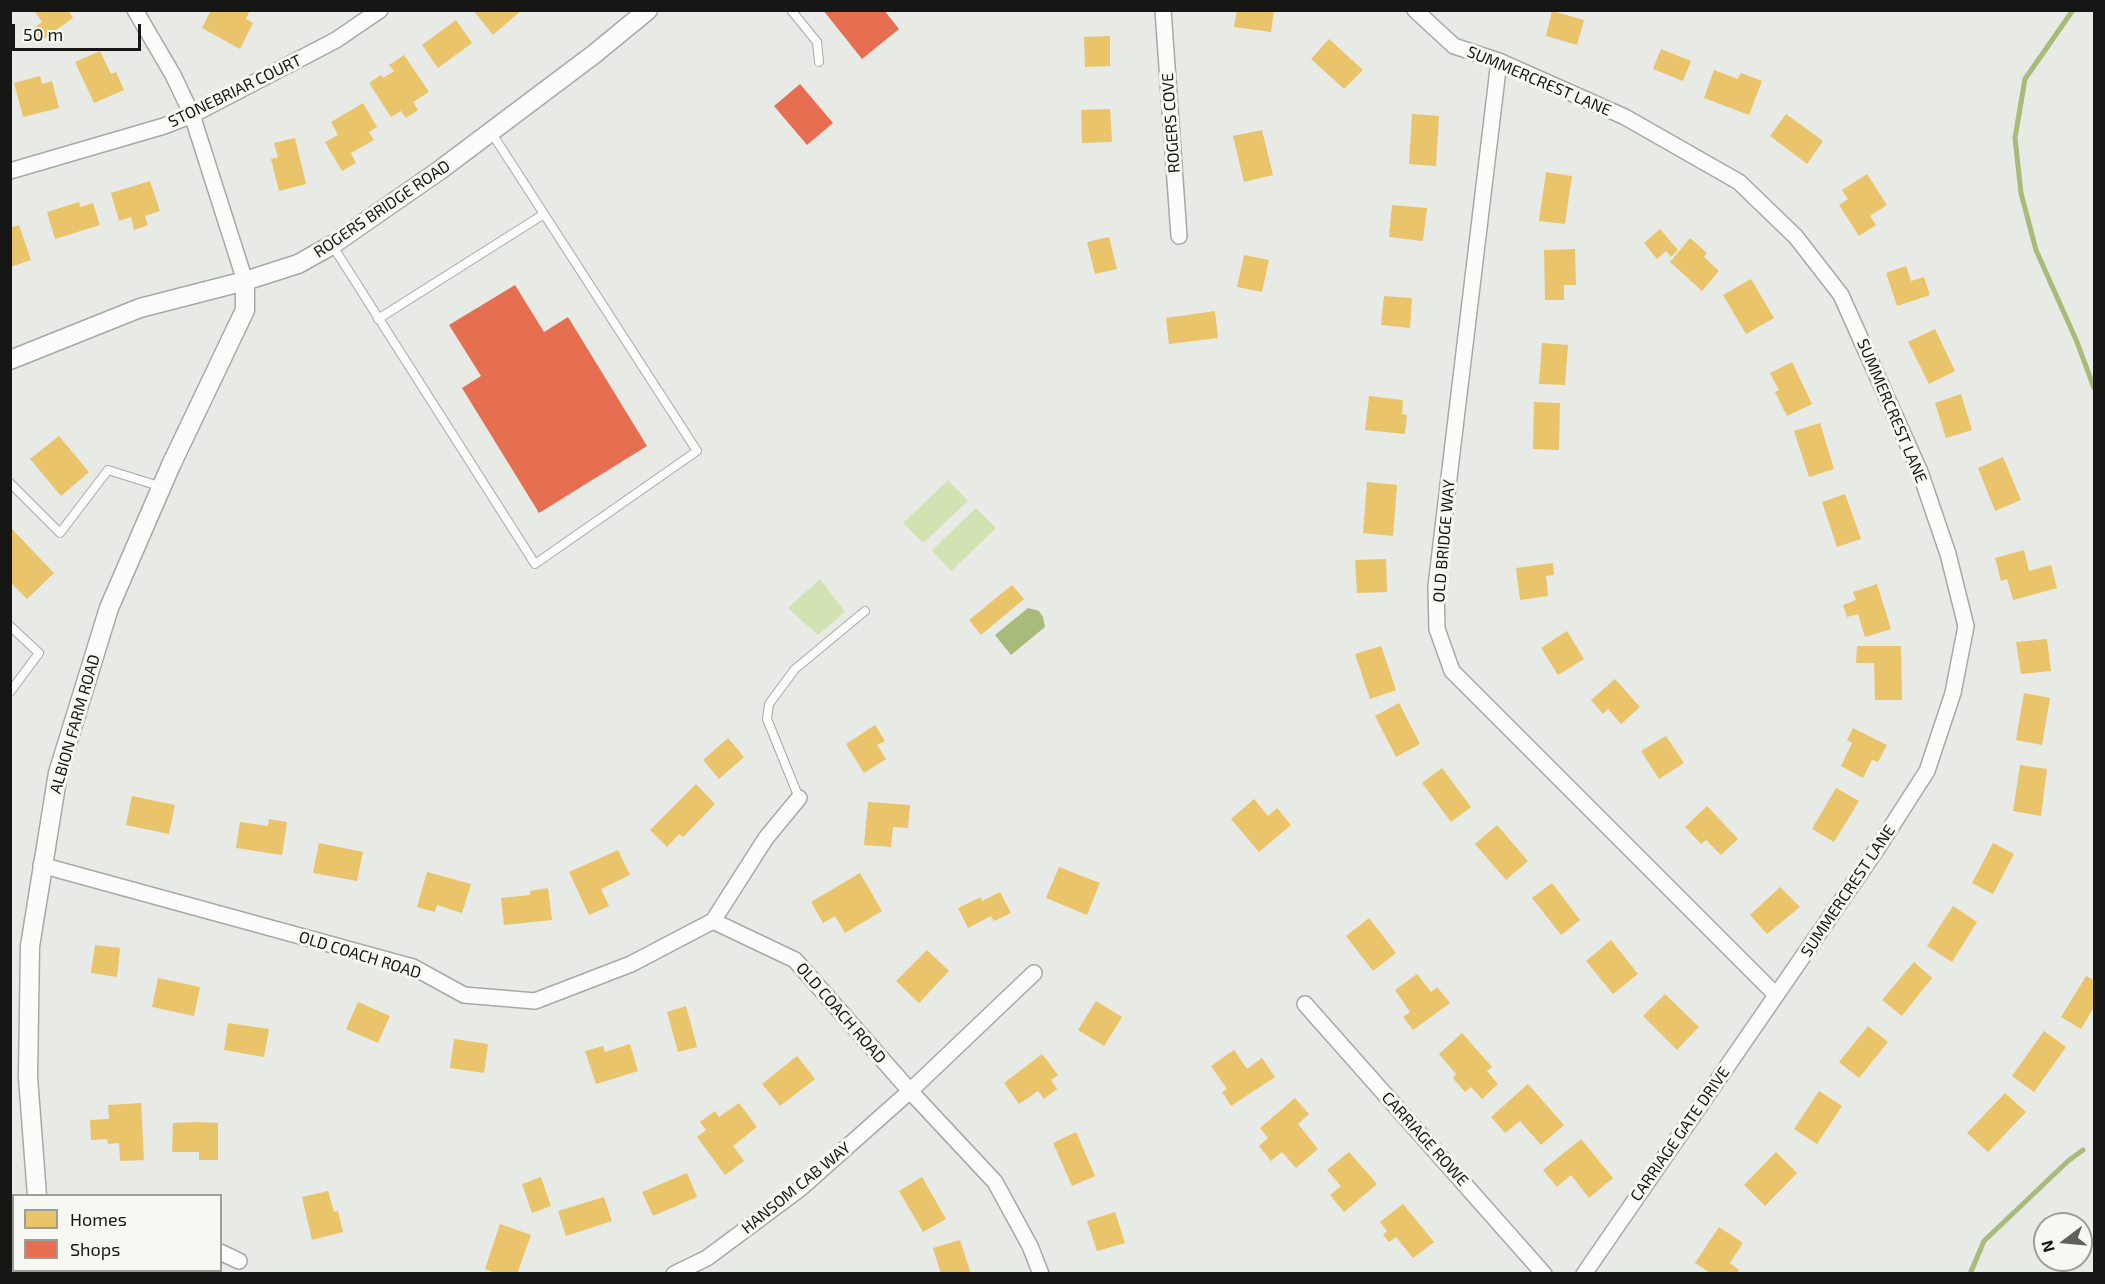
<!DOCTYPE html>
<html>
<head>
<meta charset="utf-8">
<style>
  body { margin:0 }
  #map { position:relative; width:2105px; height:1284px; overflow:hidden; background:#e8eae5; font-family:"Exo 2",sans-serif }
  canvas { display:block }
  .frame { position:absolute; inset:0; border:12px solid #161714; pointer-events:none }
  .legend { position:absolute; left:12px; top:1194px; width:210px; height:78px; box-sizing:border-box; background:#f6f8f1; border:2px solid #9c9e99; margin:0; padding:8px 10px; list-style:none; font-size:18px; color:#161714 }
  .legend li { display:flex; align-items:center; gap:12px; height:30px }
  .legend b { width:30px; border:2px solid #9c9e99 }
  .north { position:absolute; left:2033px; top:1212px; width:60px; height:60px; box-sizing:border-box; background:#f6f8f1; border:2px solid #9c9e99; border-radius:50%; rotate:254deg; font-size:16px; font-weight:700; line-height:24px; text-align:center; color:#161714 }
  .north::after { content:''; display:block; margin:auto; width:21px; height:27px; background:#60615d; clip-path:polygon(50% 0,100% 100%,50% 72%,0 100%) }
  .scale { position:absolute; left:12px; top:24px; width:129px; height:27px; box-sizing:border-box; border:3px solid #161714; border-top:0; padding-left:8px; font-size:18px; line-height:21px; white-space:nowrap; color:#161714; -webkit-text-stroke:4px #f6f8f1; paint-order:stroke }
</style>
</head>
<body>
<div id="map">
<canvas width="2105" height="1284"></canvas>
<div class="frame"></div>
<ul class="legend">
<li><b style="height:16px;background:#e9c46a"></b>Homes</li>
<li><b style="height:16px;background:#e76f51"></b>Shops</li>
</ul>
<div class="north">N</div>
<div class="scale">50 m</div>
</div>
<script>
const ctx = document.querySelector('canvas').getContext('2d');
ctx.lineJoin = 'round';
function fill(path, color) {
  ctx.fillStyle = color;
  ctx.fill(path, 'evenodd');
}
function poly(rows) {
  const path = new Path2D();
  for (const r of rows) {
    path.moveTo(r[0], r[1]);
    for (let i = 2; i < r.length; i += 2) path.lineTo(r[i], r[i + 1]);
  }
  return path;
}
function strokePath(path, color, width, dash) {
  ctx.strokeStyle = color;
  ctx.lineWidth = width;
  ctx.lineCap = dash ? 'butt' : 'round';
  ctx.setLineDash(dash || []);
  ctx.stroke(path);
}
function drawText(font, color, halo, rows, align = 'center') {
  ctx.font = font + ' "Exo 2",sans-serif';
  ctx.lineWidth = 6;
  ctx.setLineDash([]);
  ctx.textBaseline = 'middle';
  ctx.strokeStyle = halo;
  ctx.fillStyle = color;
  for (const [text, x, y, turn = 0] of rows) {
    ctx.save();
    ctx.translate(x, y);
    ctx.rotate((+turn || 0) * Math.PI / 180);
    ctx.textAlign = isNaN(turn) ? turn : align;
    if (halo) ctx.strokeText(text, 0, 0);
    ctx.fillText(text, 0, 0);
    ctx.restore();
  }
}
fill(poly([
  [948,480,968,501,923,543,903,523],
  [976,508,996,528,951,571,932,550],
  [820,579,845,612,818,635,788,608]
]), '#d3e2b2');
fill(poly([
  [1028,608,1039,611,1043,617,1045,627,1011,655,995,635]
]), '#a8bb7a');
fill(poly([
  [34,10,68,10,73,18,41,41,33,29,42,22],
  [211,10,250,10,246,19,253,23,240,49,202,28],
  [473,10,522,10,493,35],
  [1237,10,1274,10,1271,32,1234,27],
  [1552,11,1584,20,1577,45,1546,36],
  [456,20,472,43,438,68,422,45],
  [1110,36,1110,66,1085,67,1084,37],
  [1329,39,1363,70,1344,89,1311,59],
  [1661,49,1691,61,1683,81,1653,69],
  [100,51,111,74,116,72,124,90,94,103,75,62],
  [404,55,429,92,413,102,418,110,406,118,401,111,391,117,369,83,381,75,383,78,394,71,389,65],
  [1714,70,1738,79,1741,73,1762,81,1749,115,1704,98],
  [40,76,42,84,52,81,59,108,23,117,14,83],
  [363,103,377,127,369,132,374,140,351,153,356,163,342,171,325,142,338,135,331,122],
  [1110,109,1112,142,1082,143,1081,110],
  [1412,114,1439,116,1436,166,1409,164],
  [1786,114,1823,141,1807,164,1770,136],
  [1262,130,1273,175,1244,182,1233,136],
  [295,138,306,184,279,191,271,159,278,157,274,143],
  [1546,172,1572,176,1565,224,1539,221],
  [1867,174,1887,205,1870,216,1876,225,1859,236,1839,205,1848,199,1842,190],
  [150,181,160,211,145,216,148,225,134,230,131,217,119,221,111,193],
  [79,202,80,207,93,203,100,225,55,239,47,212],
  [1392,205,1427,208,1423,241,1389,237],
  [19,225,31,260,10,267,10,228],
  [1660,229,1678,250,1671,257,1666,251,1657,259,1644,243],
  [1109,237,1117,269,1095,274,1087,242],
  [1690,238,1707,253,1704,257,1719,271,1702,291,1670,262],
  [1575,249,1576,285,1564,285,1564,300,1545,300,1544,250],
  [1244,255,1269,260,1262,292,1237,287],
  [1906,266,1911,281,1924,277,1930,295,1897,306,1886,273],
  [1751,279,1774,318,1746,334,1723,295],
  [1384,296,1412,298,1410,328,1381,325],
  [1215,311,1218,338,1169,344,1166,318],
  [1935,329,1955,371,1929,384,1908,342],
  [1542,343,1568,345,1565,385,1539,384],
  [1792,362,1812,404,1787,416,1775,392,1779,390,1770,373],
  [1961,394,1972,430,1946,438,1935,403],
  [1369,396,1403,400,1402,414,1407,415,1405,434,1365,430],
  [1534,402,1560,403,1559,450,1533,449],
  [1820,423,1834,469,1809,477,1794,431],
  [59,436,89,472,61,496,30,459],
  [2003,457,2021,500,1995,511,1978,468],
  [1367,482,1397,485,1393,536,1363,533],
  [1845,494,1861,539,1837,547,1822,502],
  [10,527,54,573,27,599,10,582],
  [2024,550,2029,571,2051,565,2057,588,2013,600,2007,579,2001,581,1995,558],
  [1386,559,1387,592,1357,593,1355,560],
  [1553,563,1554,575,1546,576,1548,596,1520,600,1516,568],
  [1877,584,1891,629,1865,637,1858,614,1847,617,1843,605,1856,600,1853,592],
  [1012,585,1024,599,981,635,969,620],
  [1567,631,1584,659,1558,675,1541,648],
  [2047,639,2051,671,2021,674,2016,642],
  [1381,646,1396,690,1370,699,1355,654],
  [1857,646,1901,646,1902,700,1875,700,1874,663,1856,663],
  [1615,679,1640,707,1621,724,1608,709,1603,714,1591,700],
  [2024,693,2050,698,2042,745,2016,740],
  [1399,703,1420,744,1396,757,1375,716],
  [875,725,885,741,877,745,886,759,864,773,846,744],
  [1853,728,1887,745,1878,762,1872,760,1863,778,1841,766,1852,743,1847,740],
  [1666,736,1684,763,1659,779,1641,751],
  [728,738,744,757,719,779,703,760],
  [2020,765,2047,769,2041,816,2013,811],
  [1442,768,1471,807,1451,822,1422,783],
  [696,784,715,804,683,837,679,834,667,847,650,830],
  [1836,788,1859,801,1834,842,1812,829],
  [132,796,175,805,169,834,126,825],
  [1254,799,1268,816,1277,808,1291,825,1259,852,1231,819],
  [868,802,910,805,908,828,893,827,891,847,864,845],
  [1707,806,1738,839,1721,855,1706,840,1701,844,1685,827],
  [269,819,287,822,282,855,236,848,240,822,268,826],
  [1497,825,1528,861,1506,880,1475,844],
  [319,843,363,852,357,881,313,873],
  [1993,843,2014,854,1993,894,1972,883],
  [618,850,630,875,601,889,609,906,589,915,569,872],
  [1059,867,1100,883,1087,915,1046,898],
  [427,872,471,884,462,913,437,905,435,912,417,907],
  [860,873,882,911,845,933,835,916,823,923,811,902],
  [1552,883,1580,920,1561,935,1532,898],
  [1780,887,1800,907,1767,934,1750,915],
  [548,888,552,920,504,925,501,898,530,895,530,891],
  [1000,892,1011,913,994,921,991,916,968,928,958,908,981,897,982,901],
  [1953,906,1977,922,1952,962,1927,946],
  [1369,918,1396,953,1373,971,1346,936],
  [1611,940,1638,974,1613,994,1586,961],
  [95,945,120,948,117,977,91,973],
  [927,950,949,971,919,1003,896,981],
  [1914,962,1932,978,1902,1016,1882,1000],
  [1417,974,1431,992,1437,987,1450,1003,1413,1030,1403,1017,1410,1012,1395,990],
  [2086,976,2094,980,2094,1007,2081,1029,2061,1017],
  [158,978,200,987,194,1016,152,1007],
  [1665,994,1699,1027,1677,1050,1643,1016],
  [1096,1001,1122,1017,1104,1046,1078,1030],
  [358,1002,390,1016,378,1043,346,1029],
  [686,1006,697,1047,678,1052,667,1012],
  [228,1023,269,1029,264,1057,224,1050],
  [1868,1026,1888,1042,1859,1078,1839,1062],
  [2044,1031,2066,1047,2034,1092,2012,1076],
  [1462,1033,1492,1067,1487,1071,1498,1084,1482,1099,1471,1087,1465,1092,1453,1078,1456,1074,1439,1054],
  [454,1039,488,1044,484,1073,450,1068],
  [630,1044,638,1071,596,1084,585,1051,603,1046,605,1052],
  [1234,1050,1247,1069,1262,1058,1275,1077,1231,1106,1222,1092,1227,1089,1211,1066],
  [1042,1054,1058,1075,1051,1080,1057,1089,1044,1099,1038,1091,1019,1104,1004,1083],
  [797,1056,815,1079,780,1106,762,1084],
  [1528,1084,1564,1125,1541,1145,1520,1121,1505,1133,1491,1117],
  [1819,1091,1842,1106,1817,1144,1794,1129],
  [2005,1093,2026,1112,1988,1152,1967,1133],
  [1295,1098,1309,1114,1298,1124,1318,1149,1296,1168,1282,1152,1271,1161,1259,1146,1268,1138,1260,1128],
  [141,1103,144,1160,120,1161,119,1143,108,1144,107,1139,91,1140,90,1120,109,1119,108,1105],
  [739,1103,757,1127,733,1146,744,1161,725,1175,697,1137,706,1130,700,1122,715,1111,719,1117],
  [198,1122,218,1123,218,1160,199,1160,199,1152,172,1152,173,1123],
  [1076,1132,1095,1176,1072,1186,1053,1143],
  [1581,1139,1613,1178,1589,1198,1571,1175,1557,1187,1543,1170],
  [1349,1152,1377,1184,1344,1212,1330,1195,1341,1186,1327,1170],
  [1776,1152,1797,1173,1765,1206,1744,1185],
  [687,1173,697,1197,653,1216,642,1192],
  [541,1177,551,1206,532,1213,522,1184],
  [922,1177,946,1219,923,1232,899,1191],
  [328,1191,334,1212,338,1211,343,1232,312,1240,302,1197],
  [604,1197,612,1221,566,1236,558,1211],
  [1403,1204,1434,1242,1413,1258,1396,1237,1389,1242,1383,1235,1387,1231,1380,1222],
  [1115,1212,1125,1243,1097,1251,1087,1221],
  [500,1224,531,1235,517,1274,498,1274,485,1269],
  [1719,1227,1743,1243,1730,1263,1739,1270,1737,1274,1712,1274,1695,1263],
  [960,1240,971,1274,941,1274,933,1248]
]), '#e9c46a');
fill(poly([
  [823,10,884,10,899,29,862,59],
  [800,84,833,123,807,145,774,106],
  [515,285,544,332,568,317,647,446,539,513,462,388,481,376,449,325]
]), '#e76f51');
strokePath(poly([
  [2073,10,2025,79,2015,138,2021,193,2036,250,2077,342,2094,388],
  [1970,1274,1984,1241,2068,1161,2083,1150]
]), '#a8bb7a', 5);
const service = poly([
  [791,10,817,42,819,62],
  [332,245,535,564,697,451,491,132],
  [378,319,544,214],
  [10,483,60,533,108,470,162,487],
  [10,626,39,653,10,692],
  [799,798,767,719,769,704,795,669,865,611]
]);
const minor = poly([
  [135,10,173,75,192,115,245,281],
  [1163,10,1179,236],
  [1415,10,1454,46,1499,61,1625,117,1739,182,1796,237,1841,295,1920,472,1948,554,1966,626,1953,693,1927,771,1877,849,1584,1274],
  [1499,61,1436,586,1437,629,1452,671,1776,995],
  [10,171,164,126,192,115,336,40,380,10],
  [41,865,413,967,464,995,535,1001,631,964,713,921],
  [713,921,795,960,910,1091,995,1182,1030,1246,1041,1274],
  [713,921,766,838,799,798],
  [1305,1004,1544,1274],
  [220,1252,239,1261],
  [674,1274,707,1258,801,1188,910,1091,1034,973]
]);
const tertiary = poly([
  [10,360,140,308,245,281,298,264,332,245,440,170,593,55,648,10],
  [37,1196,28,1077,30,946,58,773,109,608,171,465,245,310,245,281],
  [46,1270,46,1274]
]);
strokePath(service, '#a8a9a6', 10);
strokePath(minor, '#a8a9a6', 18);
strokePath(tertiary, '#a8a9a6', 21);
strokePath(service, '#fcfcfb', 8);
strokePath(minor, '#fcfcfb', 15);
strokePath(tertiary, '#fcfcfb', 18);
drawText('16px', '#161714', '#f6f8f1', [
  ["SUMMERCREST LANE",1539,81,23],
  ["STONEBRIAR COURT",235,91,-26],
  ["ROGERS COVE",1171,123,-94],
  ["ROGERS BRIDGE ROAD",382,209,-34],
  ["SUMMERCREST LANE",1892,411,67],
  ["OLD BRIDGE WAY",1444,541,-85],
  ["ALBION FARM ROAD",75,724,-74],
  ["SUMMERCREST LANE",1848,891,-56],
  ["OLD COACH ROAD",360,955,17],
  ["OLD COACH ROAD",841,1013,49],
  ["CARRIAGE GATE DRIVE",1680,1134,-55],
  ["CARRIAGE ROWE",1425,1139,48],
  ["HANSOM CAB WAY",796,1188,-39]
]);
</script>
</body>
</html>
